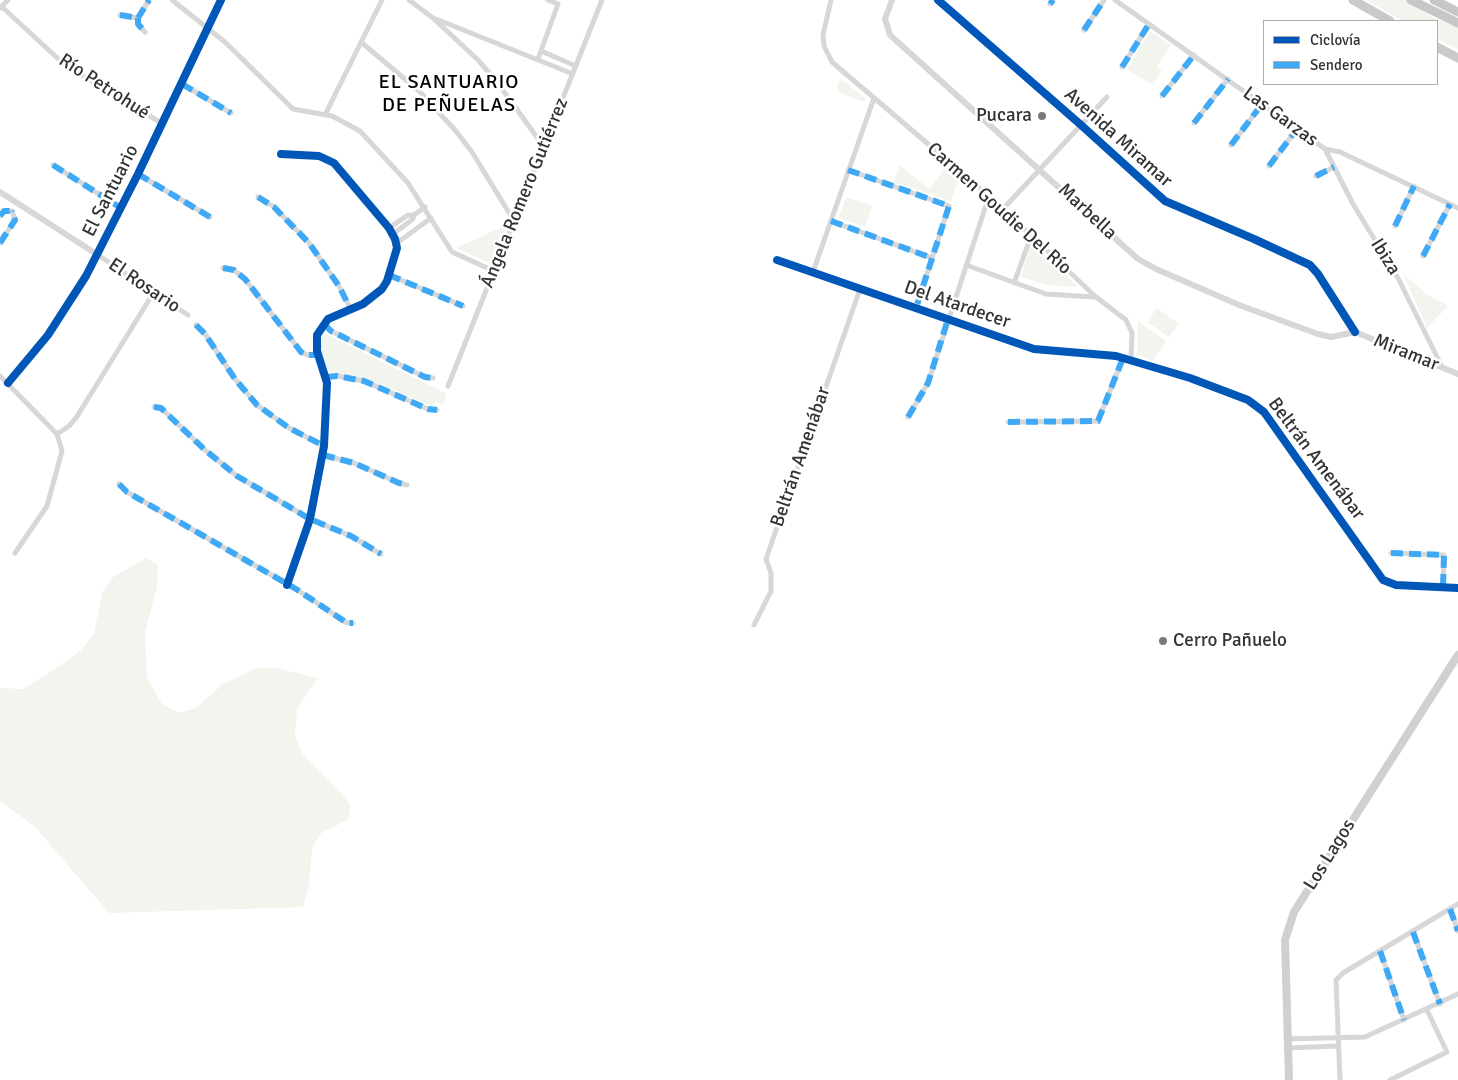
<!DOCTYPE html>
<html>
<head>
<meta charset="utf-8">
<style>
  body { margin:0 }
  #map { position:relative; width:1458px; height:1080px; overflow:hidden; background:#fff; font-family:Signika,sans-serif }
  canvas { display:block }
  .legend { position:absolute; left:1263px; top:20px; width:175px; height:65px; box-sizing:border-box; background:#fff; border:1px solid #adadad; margin:0; padding:6px 9px; list-style:none; font-size:15px; color:#333 }
  .legend li { display:flex; align-items:center; gap:10px; height:25px }
  .legend b { width:25px; border:1px solid #adadad }
</style>
</head>
<body>
<div id="map">
<canvas width="1458" height="1080"></canvas>
<ul class="legend">
<li><b style="height:6px;background:#0057b8"></b>Ciclovía</li>
<li><b style="height:6px;background:#3fa9f5"></b>Sendero</li>
</ul>
</div>
<script>
const ctx = document.querySelector('canvas').getContext('2d');
ctx.lineJoin = 'round';
function fill(path, color) {
  ctx.fillStyle = color;
  ctx.fill(path, 'evenodd');
}
function poly(rows) {
  const path = new Path2D();
  for (const r of rows) {
    path.moveTo(r[0], r[1]);
    for (let i = 2; i < r.length; i += 2) path.lineTo(r[i], r[i + 1]);
  }
  return path;
}
function strokePath(path, color, width, dash) {
  ctx.strokeStyle = color;
  ctx.lineWidth = width;
  ctx.lineCap = dash ? 'butt' : 'round';
  ctx.setLineDash(dash || []);
  ctx.stroke(path);
}
function drawText(font, color, halo, rows, align = 'center') {
  ctx.font = font + ' Signika,sans-serif';
  ctx.lineWidth = 5;
  ctx.setLineDash([]);
  ctx.textBaseline = 'middle';
  ctx.strokeStyle = halo;
  ctx.fillStyle = color;
  for (const [text, x, y, turn = 0] of rows) {
    ctx.save();
    ctx.translate(x, y);
    ctx.rotate((+turn || 0) * Math.PI / 180);
    ctx.textAlign = isNaN(turn) ? turn : align;
    if (halo) ctx.strokeText(text, 0, 0);
    ctx.fillText(text, 0, 0);
    ctx.restore();
  }
}
fill(poly([
  [1366,0,1405,0,1433,17,1458,27,1458,49,1437,39,1437,21,1403,21],
  [1150,31,1171,45,1157,67,1162,71,1152,85,1127,69],
  [840,78,866,99,864,102,840,93,837,88],
  [900,165,929,189,945,169,958,180,951,201,894,182],
  [846,197,872,206,865,227,839,218],
  [509,224,490,263,456,248],
  [1035,246,1078,286,1077,287,1047,285,1021,277,1030,247],
  [1403,274,1428,295,1448,306,1427,328],
  [1157,308,1179,324,1169,337,1147,322],
  [1138,321,1166,341,1153,361,1137,354],
  [323,334,328,335,447,394,443,405,436,402,431,406,375,382,327,371,320,353,321,337],
  [146,558,158,565,157,587,145,632,147,678,162,704,179,713,196,708,223,684,257,668,276,668,318,678,297,708,295,735,302,753,334,785,351,805,348,820,322,832,312,848,309,885,303,907,109,913,34,826,0,801,0,688,24,689,64,663,81,650,94,633,102,593,113,577]
]), '#f1f5ed');
strokePath(poly([
  [172,0,225,42,293,109,332,116,360,131,408,183,452,252,494,271],
  [409,0,433,18,478,60,497,82,544,147],
  [831,0,823,35,824,46,832,62,989,196,1096,297,1126,320,1132,333,1131,360],
  [1115,0,1325,149,1340,152,1458,208],
  [1050,4,1053,0],
  [2,7,65,65,163,124],
  [0,8,8,0],
  [120,15,138,18,149,0],
  [138,18,138,24,145,32],
  [436,19,573,74],
  [1084,30,1104,0],
  [361,42,419,91,455,130,472,152,514,221],
  [541,51,576,66],
  [538,59,558,4,548,0],
  [1122,67,1149,24],
  [182,84,231,113],
  [1162,96,1194,55],
  [325,115,382,0],
  [1194,123,1228,79],
  [1231,145,1262,104],
  [1325,149,1353,204,1398,278,1442,367],
  [281,154,319,156,334,163,389,228,395,239,397,248,387,281,382,289,363,304,328,319,317,335,317,351,327,383,324,446,310,519,287,585],
  [53,165,121,208],
  [1269,166,1297,129],
  [848,170,949,206,916,308],
  [138,174,210,217],
  [1316,176,1334,167],
  [258,197,274,207,309,243,339,286,350,308],
  [1003,209,1107,97],
  [0,216,4,211,12,211],
  [831,221,932,258],
  [1395,226,1414,186],
  [389,228,408,215,414,215,425,207],
  [393,234,413,219,414,215],
  [0,243,15,220,12,211],
  [397,243,431,218],
  [1423,256,1450,204],
  [777,260,1034,349,1116,356,1190,378,1248,400,1264,412,1383,580,1396,585,1458,588],
  [966,265,1046,294,1095,297],
  [223,268,234,270,245,279,301,352,307,355,318,355],
  [813,272,874,98],
  [389,275,463,306],
  [1014,283,1031,236],
  [324,324,331,331,425,377,433,378],
  [196,325,205,334,235,379,257,405,289,428,324,446],
  [0,376,57,434,62,451,47,506,15,553],
  [326,377,337,376,364,381,428,409,437,410],
  [8,383,60,318,98,255,188,315],
  [448,386,602,0],
  [154,407,161,408,205,450,237,476,310,519,351,536,381,554],
  [908,417,928,383,989,196],
  [1008,422,1098,421,1123,358],
  [57,434,69,426,76,418,154,292],
  [323,455,354,463,399,483,407,485],
  [119,484,127,492,296,589,347,623,353,623],
  [1391,553,1444,555,1443,587],
  [754,625,771,591,771,573,766,559,860,289],
  [1450,909,1458,931],
  [1413,932,1440,1004],
  [1380,951,1404,1020],
  [1286,1039,1365,1037,1458,994],
  [1286,1048,1338,1046],
  [1340,1080,1336,980,1343,973,1458,904],
  [1390,1080,1447,1052,1427,1010]
]), '#d7d7d7', 5);
strokePath(poly([
  [892,0,885,19,890,35,1138,259,1156,269,1239,305,1318,334,1331,337,1355,332],
  [938,0,1081,125,1165,201,1254,239,1310,265,1318,274,1355,332],
  [0,192,98,255,221,0],
  [1355,332,1458,374]
]), '#d7d7d7', 6);
strokePath(poly([
  [1289,1080,1285,940,1294,912,1458,655]
]), '#d0d0d0', 8);
strokePath(poly([
  [1353,0,1390,21],
  [1437,47,1458,58]
]), '#cacaca', 9);
strokePath(poly([
  [1411,0,1458,23],
  [1434,0,1458,12]
]), '#c7c7c7', 9);
strokePath(poly([
  [1050,4,1053,0],
  [120,15,138,18,149,0],
  [138,18,138,24,145,32],
  [1084,30,1104,0],
  [1122,67,1149,24],
  [182,84,231,113],
  [1162,96,1194,55],
  [1194,123,1228,79],
  [1231,145,1262,104],
  [53,165,121,208],
  [1269,166,1297,129],
  [848,170,949,206,916,308],
  [138,174,210,217],
  [1316,176,1334,167],
  [258,197,274,207,309,243,339,286,350,308],
  [0,216,4,211,12,211],
  [831,221,932,258],
  [1395,226,1414,186],
  [0,243,15,220,12,211],
  [1423,256,1450,204],
  [223,268,234,270,245,279,301,352,307,355,318,355],
  [389,275,463,306],
  [324,324,331,331,425,377,433,378],
  [196,325,205,334,235,379,257,405,289,428,324,446],
  [326,377,337,376,364,381,428,409,437,410],
  [154,407,161,408,205,450,237,476,310,519,351,536,381,554],
  [908,417,928,383,948,319],
  [1008,422,1098,421,1123,358],
  [323,455,354,463,399,483,407,485],
  [119,484,127,492,296,589,347,623,353,623],
  [1391,553,1444,555,1443,587],
  [1450,909,1458,931],
  [1413,932,1440,1004],
  [1380,951,1404,1020]
]), '#3fa9f5', 6, [12, 6]);
strokePath(poly([
  [938,0,1081,125,1165,201,1254,239,1310,265,1318,274,1355,332],
  [281,154,319,156,334,163,389,228,395,239,397,248,387,281,382,289,363,304,328,319,317,335,317,351,327,383,324,446,310,519,287,585],
  [777,260,1034,349,1116,356,1190,378,1248,400,1264,412,1383,580,1396,585,1458,588],
  [8,383,48,335,86,276,138,174,221,0]
]), '#0057b8', 8);
for (const [x, y, r, color] of [
  [1042,116,5,"#7a7a7a"],
  [1163,641,5,"#7a7a7a"]
]) {
  const dot = new Path2D();
  dot.arc(x, y, r, 0, 2 * Math.PI);
  ctx.fillStyle = color;
  ctx.fill(dot);
  strokePath(dot, '#fff', 2);
}
drawText('19px', '#333', '#fff', [
  ["Río Petrohué",104,87,33],
  ["Las Garzas",1280,117,36],
  ["Avenida Miramar",1118,138,42],
  ["El Santuario",111,191,-63],
  ["Ángela Romero Gutiérrez",525,193,-68],
  ["Carmen Goudie Del Río",999,209,42],
  ["Marbella",1087,212,43],
  ["Ibiza",1385,257,58],
  ["El Rosario",144,286,34],
  ["Del Atardecer",957,305,19],
  ["Miramar",1406,353,22],
  ["Beltrán Amenábar",801,457,-71],
  ["Beltrán Amenábar",1316,459,53],
  ["Los Lagos",1330,855,-58]
]);
drawText('19px', '#333', '#fff', [
  ["Pucara",1032,116],
  ["Cerro Pañuelo",1173,641,"left"]
], 'right');
ctx.letterSpacing = '1px';
drawText('20px', '#000', '#fff', [
  ["EL SANTUARIO",449,83],
  ["DE PEÑUELAS",449,106]
]);
ctx.letterSpacing = '0px';
</script>
</body>
</html>
